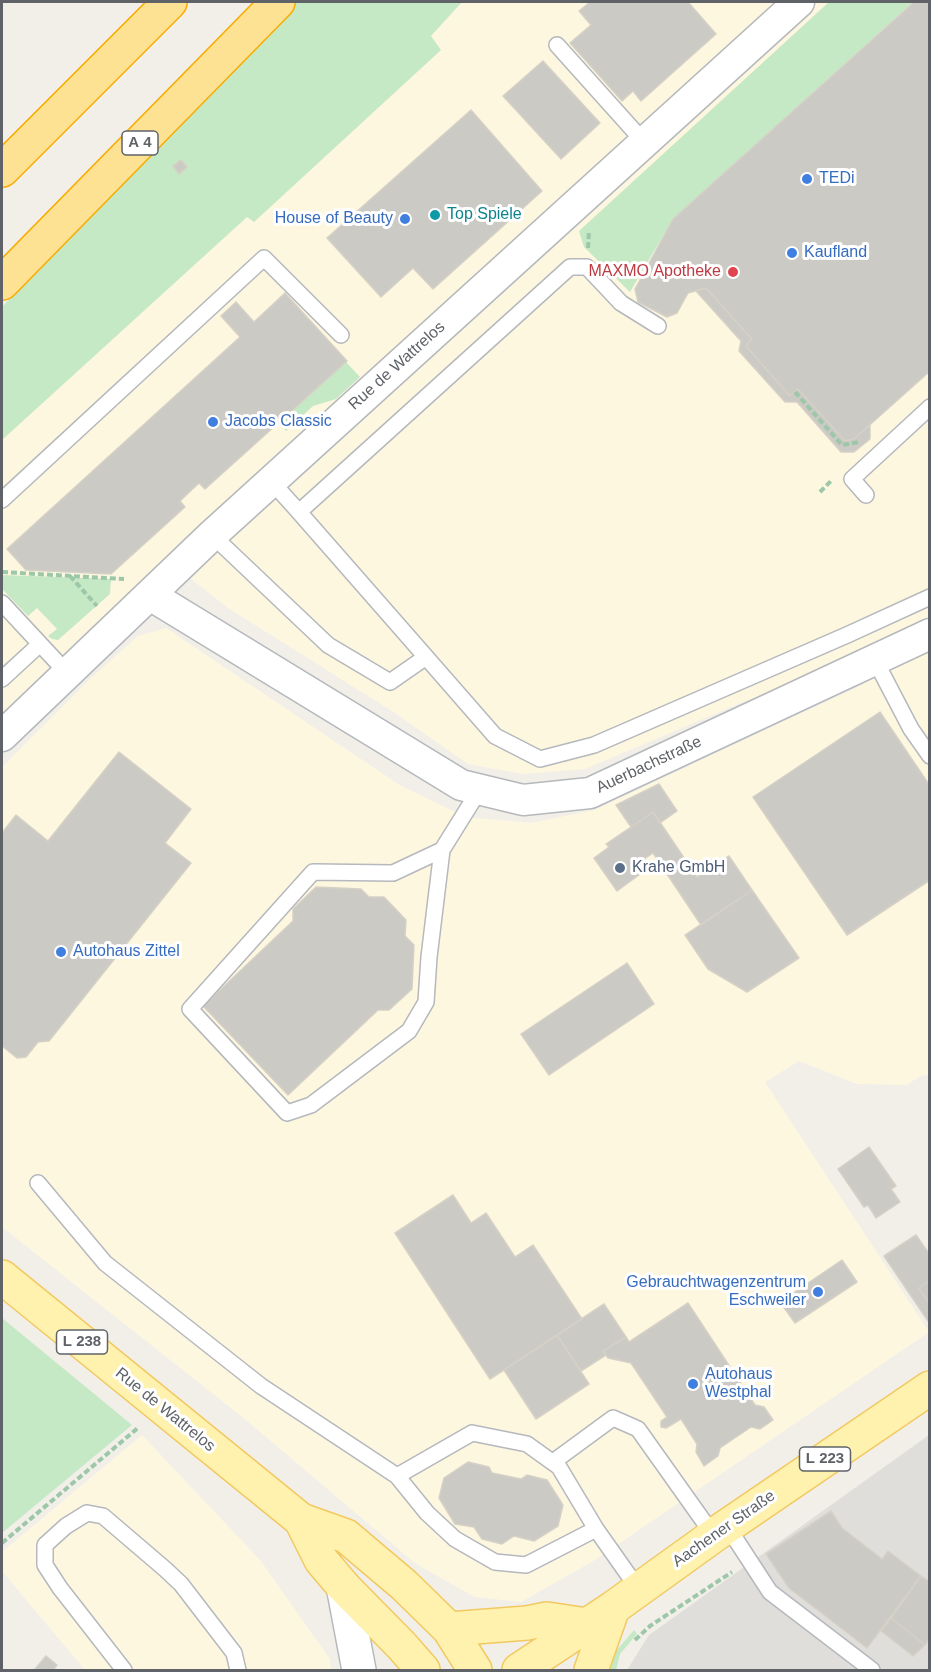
<!DOCTYPE html>
<html>
<head>
<meta charset="utf-8">
<style>
  body { margin:0 }
  #map { position:relative; width:931px; height:1672px; overflow:hidden; background:#f1efe8; font-family:Helvetica,sans-serif }
  canvas { display:block }
  .frame { position:absolute; inset:0; border:3px solid #5f6368; pointer-events:none }
</style>
</head>
<body>
<div id="map">
<canvas width="931" height="1672"></canvas>
<div class="frame"></div>
</div>
<script>
const ctx = document.querySelector('canvas').getContext('2d');
ctx.lineJoin = 'round';
function fill(path, color) {
  ctx.fillStyle = color;
  ctx.fill(path, 'evenodd');
}
function poly(rows) {
  const path = new Path2D();
  for (const r of rows) {
    path.moveTo(r[0], r[1]);
    for (let i = 2; i < r.length; i += 2) path.lineTo(r[i], r[i + 1]);
  }
  return path;
}
function strokePath(path, color, width, dash) {
  ctx.strokeStyle = color;
  ctx.lineWidth = width;
  ctx.lineCap = dash ? 'butt' : 'round';
  ctx.setLineDash(dash || []);
  ctx.stroke(path);
}
function drawText(font, color, halo, rows, align = 'center') {
  ctx.font = font + ' Helvetica,sans-serif';
  ctx.lineWidth = 6;
  ctx.setLineDash([]);
  ctx.textBaseline = 'middle';
  ctx.strokeStyle = halo;
  ctx.fillStyle = color;
  for (const [text, x, y, turn = 0] of rows) {
    ctx.save();
    ctx.translate(x, y);
    ctx.rotate((+turn || 0) * Math.PI / 180);
    ctx.textAlign = isNaN(turn) ? turn : align;
    if (halo) ctx.strokeText(text, 0, 0);
    ctx.fillText(text, 0, 0);
    ctx.restore();
  }
}
fill(poly([
  [461,2,929,2,929,1075,920,1076,907,1085,857,1084,799,1061,765,1082,929,1332,595,1560,521,1602,475,1597,416,1564,246,1420,2,1227,2,767,90,679,138,636,166,628,401,786,466,817,531,823,594,810,864,684,847,658,585,769,523,774,468,764,395,713,228,608,170,562,2,716,2,435],
  [142,1435,260,1560,330,1659,331,1670,85,1670,2,1571,2,1552]
]), '#fef7e0');
fill(poly([
  [929,1435,929,1670,627,1670,649,1635]
]), '#e0deda');
fill(poly([
  [289,2,462,2,431,36,441,50,254,222,247,217,2,440,2,307],
  [829,2,913,2,673,219,630,292,584,247,579,231],
  [346,362,360,377,336,399,313,406,286,431,279,422],
  [2,575,111,579,110,594,58,640,52,639,48,636,57,629,37,608,28,616,2,589],
  [2,1318,132,1425,2,1533],
  [634,1630,637,1634,620,1654,616,1670,602,1670,611,1657]
]), '#c5e8c5');
const building = poly([
  [590,2,688,2,716,34,641,101,633,91,622,101,570,43,591,25,579,11,590,2],
  [914,2,930,2,930,371,854,439,845,441,798,389,790,396,746,346,752,339,706,288,688,293,677,313,667,317,638,302,635,289,673,219,914,2],
  [543,61,600,123,561,159,503,96,543,61],
  [471,110,542,191,433,289,413,268,381,297,327,238,471,110],
  [181,160,187,167,179,174,173,166,181,160],
  [706,288,752,339,746,346,790,396,798,389,845,441,854,439,870,425,870,439,854,452,841,452,797,402,785,402,739,351,741,341,696,291,706,288],
  [285,293,347,361,205,489,199,483,180,501,185,507,111,574,26,570,7,549,240,337,221,316,236,302,254,322,285,293],
  [880,712,930,786,930,880,847,935,753,797,880,712],
  [119,752,191,809,165,843,191,863,49,1041,38,1042,26,1057,17,1058,2,1046,2,833,16,815,48,841,119,752],
  [659,784,677,811,660,823,653,812,631,827,616,805,659,784],
  [653,812,697,877,729,856,752,890,701,925,653,853,637,864,643,872,617,891,594,858,609,847,606,844,653,812],
  [316,887,361,889,369,897,384,897,406,920,405,936,414,945,412,989,389,1010,378,1010,288,1095,203,1006,293,921,293,909,316,887],
  [752,890,799,958,747,992,708,969,685,935,752,890],
  [627,963,654,1004,549,1075,521,1034,627,963],
  [869,1147,896,1186,891,1189,900,1202,876,1218,868,1205,864,1207,838,1169,869,1147],
  [453,1195,471,1223,486,1213,515,1257,533,1245,582,1319,490,1379,395,1233,453,1195],
  [916,1235,930,1255,930,1280,919,1288,930,1304,930,1324,884,1256,916,1235],
  [842,1260,857,1282,795,1323,780,1302,842,1260],
  [930,1280,930,1304,919,1288,930,1280],
  [688,1303,755,1405,764,1407,773,1420,760,1429,751,1427,720,1448,718,1456,704,1466,696,1452,697,1444,681,1419,666,1428,661,1427,661,1421,667,1417,631,1363,608,1358,603,1351,626,1337,629,1342,688,1303],
  [604,1304,626,1337,603,1351,606,1355,581,1371,557,1335,604,1304],
  [557,1335,589,1384,536,1419,504,1370,557,1335],
  [468,1462,489,1467,492,1473,521,1479,527,1475,547,1480,563,1505,558,1526,534,1541,514,1536,502,1544,482,1539,474,1527,455,1524,439,1498,444,1478,468,1462],
  [831,1511,842,1528,882,1559,888,1551,921,1576,867,1648,789,1588,766,1554,831,1511],
  [921,1576,930,1582,930,1638,925,1645,891,1618,921,1576],
  [891,1618,925,1645,913,1656,881,1631,891,1618],
  [46,1656,57,1665,53,1670,37,1670,35,1669,46,1656]
]);
fill(building, '#cccac5');
strokePath(building, '#d6d1c6', 1.5);
const lane = poly([
  [557,45,644,142],
  [271,481,299,512,570,267,587,267,621,303,658,326],
  [866,495,852,479,930,407],
  [2,500,264,258,341,335],
  [299,512,426,657],
  [212,535,328,645,390,682,426,657,495,736,540,759,594,745,847,635,930,597],
  [2,603,68,674],
  [875,660,911,729,930,756],
  [2,679,40,644],
  [442,850,429,957,426,1002,409,1031,311,1105,287,1113,190,1009,313,872,393,873,442,850,480,789],
  [38,1183,105,1263,261,1386,397,1476,472,1433,527,1444,559,1467,596,1529,639,1590],
  [553,1462,613,1418,638,1429,714,1536],
  [397,1476,427,1513,455,1539,495,1562,526,1565,596,1529],
  [727,1526,770,1592,872,1670],
  [124,1670,60,1588,45,1565,45,1545,66,1526,87,1513,103,1516,165,1569,181,1584,234,1653,238,1670]
]);
const street = poly([
  [150,595,461,785,523,800,590,793,930,634],
  [2,736,212,535,799,2]
]);
const secondary = poly([
  [343,1586,359,1670]
]);
const primary = poly([
  [2,1277,301,1520,346,1536,404,1585,449,1629,475,1670],
  [301,1520,321,1560,343,1586,402,1646,423,1670],
  [449,1629,527,1623,547,1619,587,1625],
  [519,1670,613,1608,720,1531,930,1388],
  [591,1670,613,1608]
]);
const highway = poly([
  [2,170,170,2],
  [2,283,278,2]
]);
strokePath(lane, '#b5b8bc', 18);
strokePath(street, '#b5b8bc', 33);
strokePath(secondary, '#b6babf', 36);
strokePath(primary, '#f2c960', 36);
strokePath(highway, '#f9ab00', 36);
strokePath(poly([
  [588,248,589,231],
  [795,392,842,445,859,442],
  [820,492,831,481],
  [2,572,124,579],
  [70,576,97,606],
  [2,1543,139,1427],
  [635,1640,650,1626,732,1572]
]), '#9cc7a9', 4, [6, 3]);
strokePath(lane, '#fff', 15);
strokePath(street, '#fff', 30);
strokePath(secondary, '#fff', 33);
strokePath(primary, '#fff2af', 33);
strokePath(highway, '#fde293', 33);
for (const [x, y, r, color] of [
  [807,179,6,"#3f7fe0"],
  [435,215,6,"#0f9aa8"],
  [405,219,6,"#3f7fe0"],
  [792,253,6,"#3f7fe0"],
  [733,272,6,"#e0444e"],
  [213,422,6,"#3f7fe0"],
  [620,868,6,"#5c6f8a"],
  [61,952,6,"#3f7fe0"],
  [818,1292,6,"#3f7fe0"],
  [693,1384,6,"#3f7fe0"]
]) {
  const dot = new Path2D();
  dot.arc(x, y, r, 0, 2 * Math.PI);
  ctx.fillStyle = color;
  ctx.fill(dot);
  strokePath(dot, '#fff', 2);
}
for (const [x, y, w] of [
  [140,143,36],
  [82,1342,51],
  [825,1459,51]
]) {
  const box = new Path2D();
  box.roundRect(x - w / 2, y - 12, w, 24, 4.5);
  ctx.fillStyle = '#fff';
  ctx.fill(box);
  strokePath(box, '#5f6368', 1.5);
}
drawText('bold 15px', '#5f6368', null, [
  ["A 4",140,143],
  ["L 238",82,1342],
  ["L 223",825,1459]
]);
drawText('16px', '#366cbe', '#fff', [
  ["TEDi",819,179],
  ["House of Beauty",393,219,"right"],
  ["Kaufland",804,253],
  ["Jacobs Classic",225,422],
  ["Autohaus Zittel",73,952],
  ["Gebrauchtwagenzentrum",806,1283,"right"],
  ["Eschweiler",806,1301,"right"],
  ["Autohaus",705,1375],
  ["Westphal",705,1393]
], 'left');
drawText('16px', '#0d838f', '#fff', [
  ["Top Spiele",447,215]
], 'left');
drawText('16px', '#be3a42', '#fff', [
  ["MAXMO Apotheke",721,272]
], 'right');
drawText('16px', '#5f6368', '#fff', [
  ["Rue de Wattrelos",397,366,-42],
  ["Auerbachstraße",649,765,-25],
  ["Rue de Wattrelos",165,1410,39],
  ["Aachener Straße",724,1529,-35]
]);
drawText('16px', '#4e5e75', '#fff', [
  ["Krahe GmbH",632,868]
], 'left');
</script>
</body>
</html>
